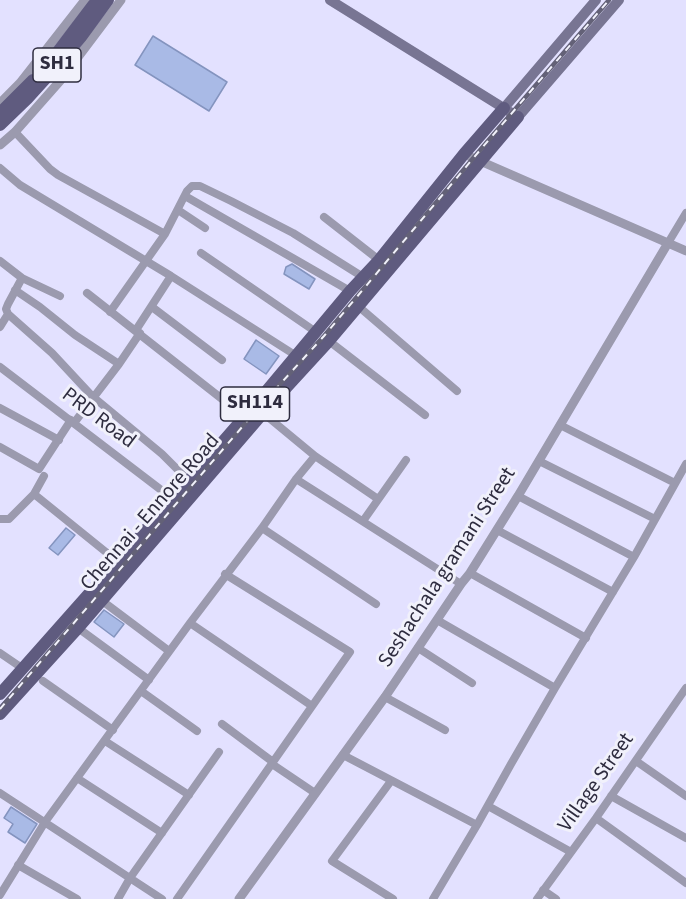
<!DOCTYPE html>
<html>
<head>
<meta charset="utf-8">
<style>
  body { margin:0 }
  canvas { display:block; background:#e3e1ff }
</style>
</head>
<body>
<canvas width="686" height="899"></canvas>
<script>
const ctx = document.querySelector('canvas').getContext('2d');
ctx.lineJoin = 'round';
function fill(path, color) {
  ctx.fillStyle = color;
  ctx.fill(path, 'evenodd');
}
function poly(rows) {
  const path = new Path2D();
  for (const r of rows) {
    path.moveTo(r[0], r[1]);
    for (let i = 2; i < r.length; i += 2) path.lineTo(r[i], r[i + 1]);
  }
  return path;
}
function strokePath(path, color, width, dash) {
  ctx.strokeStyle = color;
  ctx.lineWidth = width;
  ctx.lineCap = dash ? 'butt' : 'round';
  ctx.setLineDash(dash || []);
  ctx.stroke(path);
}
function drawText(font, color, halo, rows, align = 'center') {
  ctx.font = font + ' "Source Sans 3",sans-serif';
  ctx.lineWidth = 6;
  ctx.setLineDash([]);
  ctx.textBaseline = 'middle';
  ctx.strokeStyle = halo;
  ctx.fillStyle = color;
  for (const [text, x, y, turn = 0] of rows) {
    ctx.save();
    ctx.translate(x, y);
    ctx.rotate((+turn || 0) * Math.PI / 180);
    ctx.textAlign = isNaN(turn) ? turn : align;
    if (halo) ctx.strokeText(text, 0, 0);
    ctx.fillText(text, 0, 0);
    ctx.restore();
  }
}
const building = poly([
  [153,36,227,82,209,111,135,65,153,36],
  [292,264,315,279,309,289,284,274,286,267,292,264],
  [256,340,279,356,266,374,244,359,256,340],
  [66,528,75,535,58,555,49,548,66,528],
  [104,610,124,624,114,637,94,622,104,610],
  [11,807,37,824,25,843,8,832,13,824,4,818,11,807]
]);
fill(building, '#a9bae6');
strokePath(building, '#8494bf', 1.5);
strokePath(poly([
  [15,132,50,169,58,175,165,234],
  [0,168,20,185,171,276,295,355],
  [185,196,350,291],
  [178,210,205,228],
  [324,217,379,260],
  [668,243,686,213],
  [201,253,316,332],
  [0,261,22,278,60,296],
  [22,278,8,304,6,309,8,314,52,353,92,396,162,454,189,481],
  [15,290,40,307,75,335,119,364],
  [87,293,245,417],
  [358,306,457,391],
  [152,307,222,360],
  [110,312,165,234,187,191,192,186,200,186,231,201,293,233,363,277],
  [0,327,8,314],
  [136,330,171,276],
  [329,341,425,415],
  [0,367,173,499],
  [0,408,59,440],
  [74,423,119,364,140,333],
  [560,425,675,483],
  [0,447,39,469,71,420],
  [315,456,378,499],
  [539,461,655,519],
  [296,479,461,584],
  [34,494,117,561],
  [518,496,634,557],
  [0,519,9,519,34,494,44,476],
  [363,521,406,460],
  [262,528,376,604],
  [497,530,613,592],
  [470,573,586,638],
  [101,600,169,651],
  [437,620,555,688],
  [190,623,312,706],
  [78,628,149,680],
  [418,648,472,683],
  [0,653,22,668],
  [43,681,113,730],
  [141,691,197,731],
  [385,697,445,730],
  [222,724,273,762],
  [105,741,189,795],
  [343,755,477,825],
  [636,761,686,796],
  [272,764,315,793],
  [77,778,162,833],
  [391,781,332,861,393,899],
  [0,793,162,899],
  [611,796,686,838],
  [488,806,571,852],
  [596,818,686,883],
  [18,865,77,899],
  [543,890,556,899],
  [0,895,45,822,190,623,262,528,296,479,315,456,263,413],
  [118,899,130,878,219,752],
  [177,899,350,652,225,574],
  [433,899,477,825,511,764,555,688,634,557,686,464],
  [537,899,596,818,686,688]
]), '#9b9aae', 8);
strokePath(poly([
  [0,103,20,83,85,0],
  [0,145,15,132,60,81,121,0],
  [464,154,686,251],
  [239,899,385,697,461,584,470,573,518,496,668,243]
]), '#9b9aae', 9);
strokePath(poly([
  [330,0,518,117,619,0],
  [504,108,596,0]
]), '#787593', 10);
strokePath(poly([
  [53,58,97,0],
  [0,113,33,80],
  [0,125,27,99,56,67,81,37,108,0],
  [0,694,173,499,254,406,350,291,379,260,464,154,504,108],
  [0,714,78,628,263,413,329,341,518,117]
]), '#5f5b7f', 12);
const rail = poly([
  [0,709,261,405,324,336,481,149,609,0]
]);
strokePath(rail, '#636177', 4.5);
strokePath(rail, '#f1f1fb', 2, [7]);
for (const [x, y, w] of [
  [57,65,48],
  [255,404,69]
]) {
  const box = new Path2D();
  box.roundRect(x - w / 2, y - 17, w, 34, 4.5);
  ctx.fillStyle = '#f1f1fb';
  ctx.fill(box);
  strokePath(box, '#2e2c3f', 1.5);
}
drawText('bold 20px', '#2e2c3f', null, [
  ["SH1",57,65],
  ["SH114",255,404]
]);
drawText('21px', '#2e2c3f', '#f1f1fb', [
  ["PRD Road",98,419,37],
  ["Chennai - Ennore Road",151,513,-49],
  ["Seshachala gramani Street",448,568,-57],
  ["Village Street",597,783,-55]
]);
</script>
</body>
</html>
